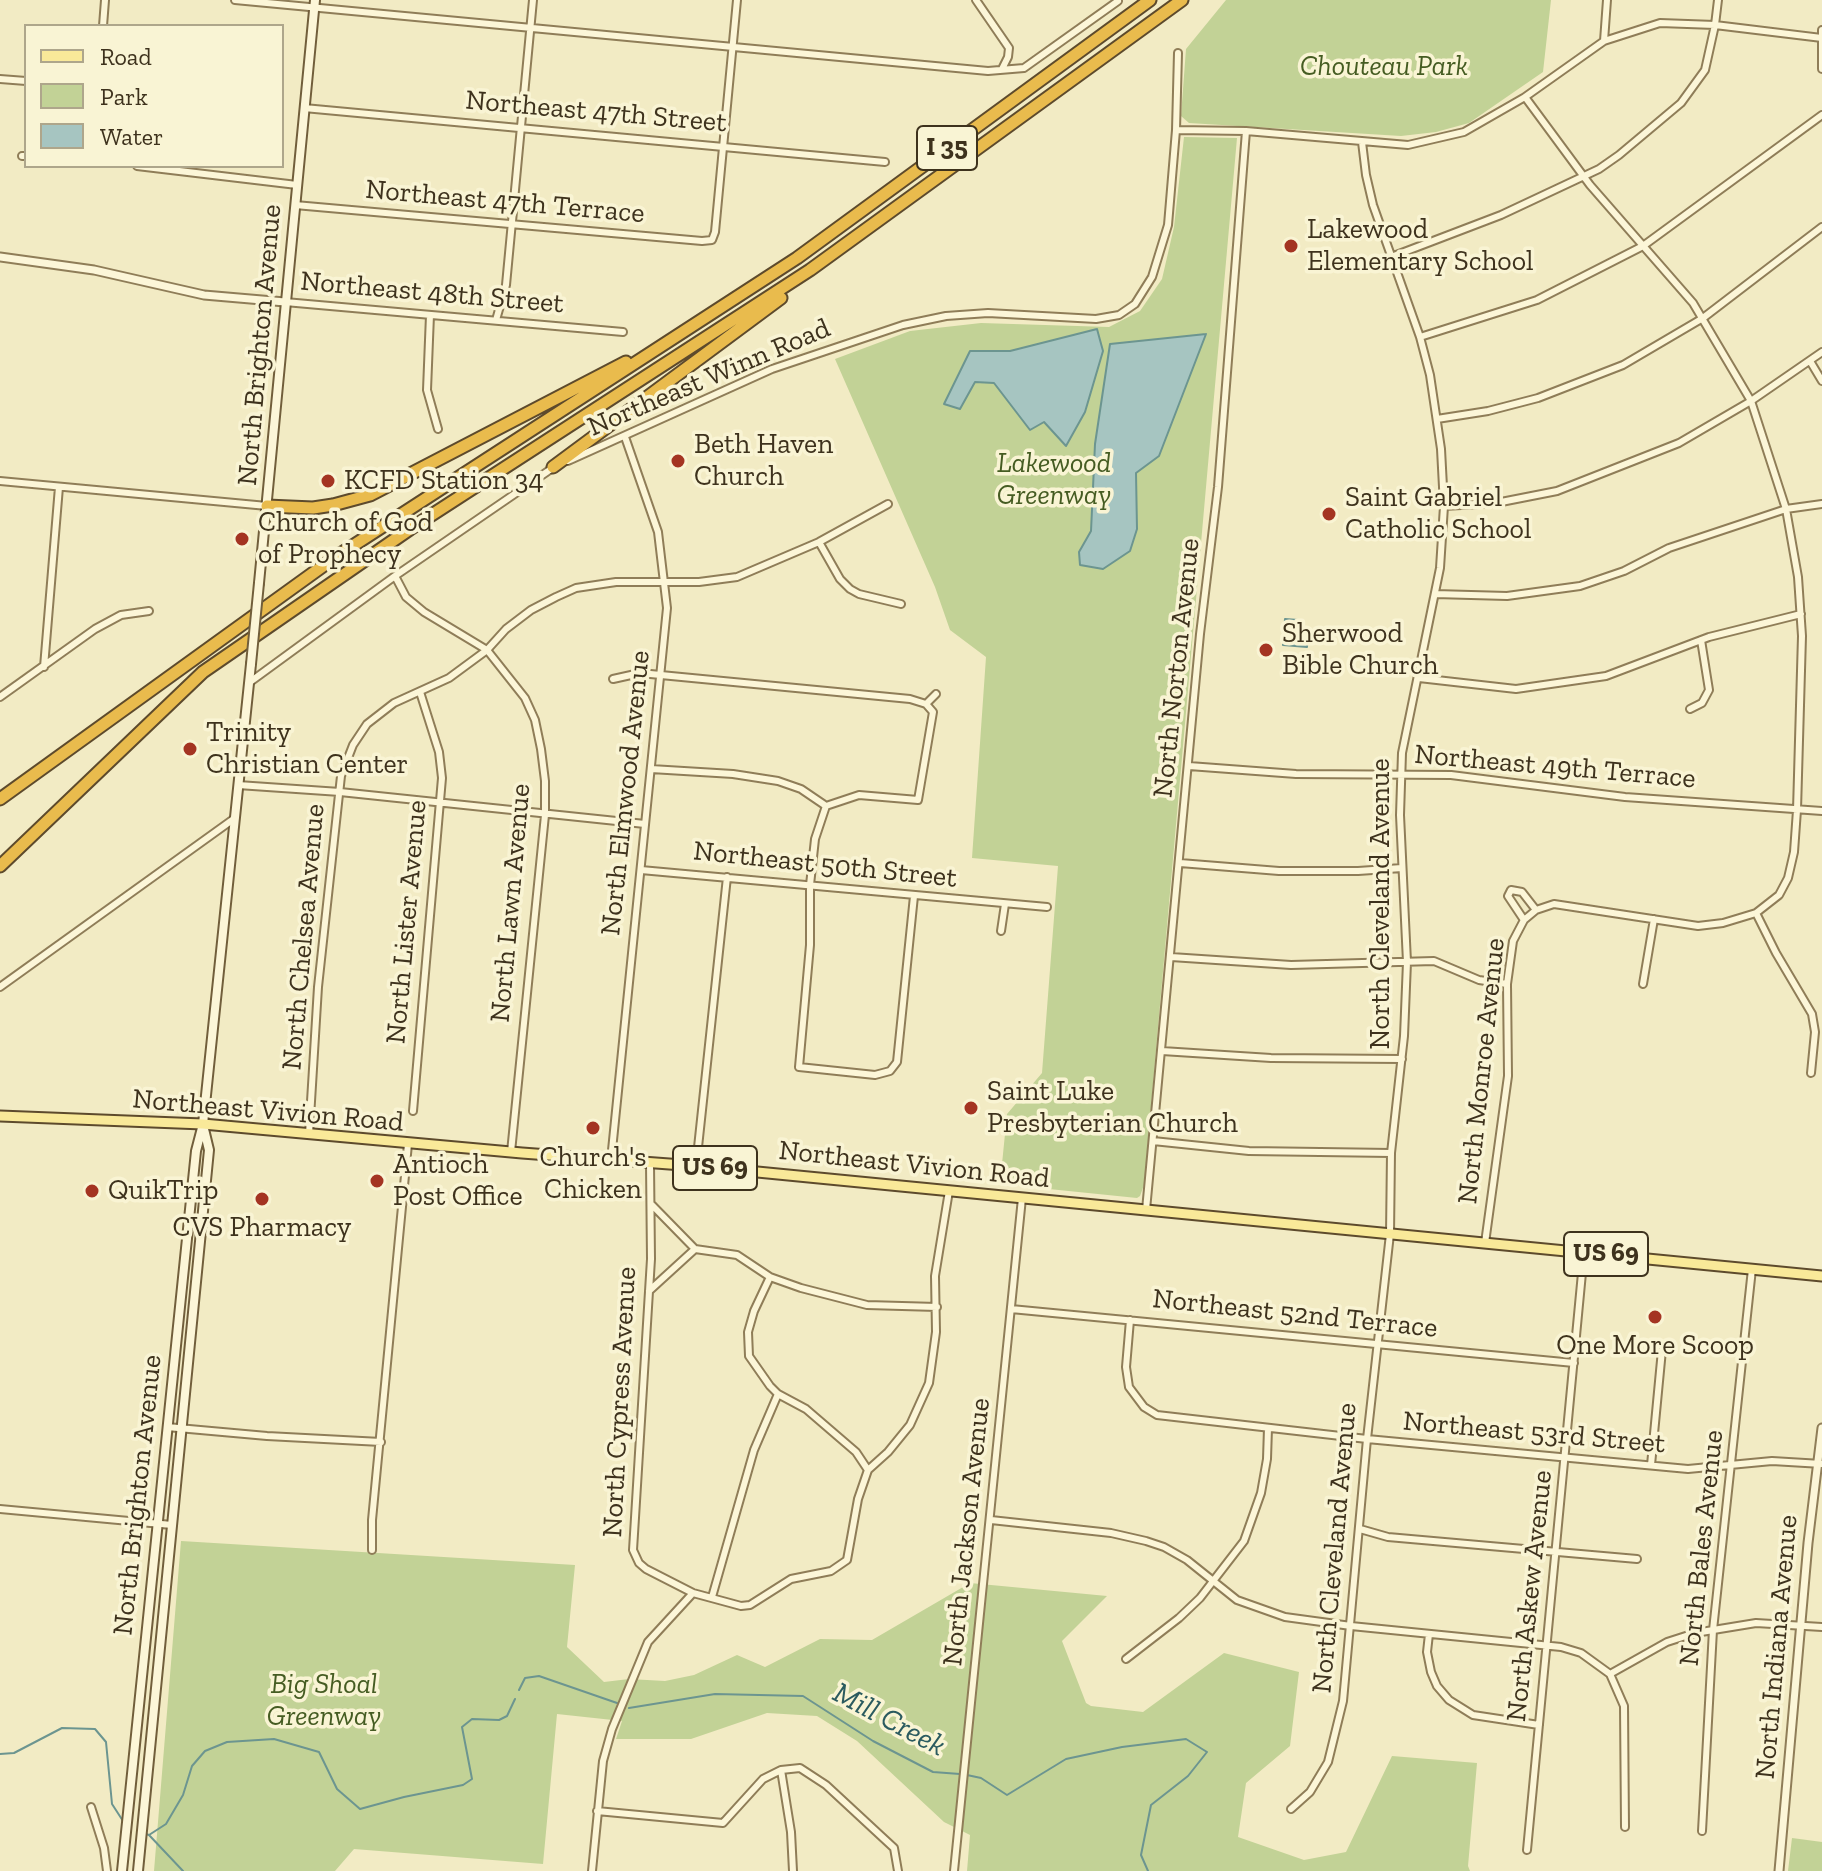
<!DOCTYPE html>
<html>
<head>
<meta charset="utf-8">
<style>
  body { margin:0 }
  #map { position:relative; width:1822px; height:1871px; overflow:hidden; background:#f2ebc4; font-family:"Zilla Slab",serif }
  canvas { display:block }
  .legend { position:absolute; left:24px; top:24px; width:260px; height:144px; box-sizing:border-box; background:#f9f4d4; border:2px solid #aea68b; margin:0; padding:10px 14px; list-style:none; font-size:24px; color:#3e321d }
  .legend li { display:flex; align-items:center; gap:16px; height:40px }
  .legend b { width:40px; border:2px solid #aea68b }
</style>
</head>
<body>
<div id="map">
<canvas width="1822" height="1871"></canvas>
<ul class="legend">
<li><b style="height:10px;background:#f9e999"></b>Road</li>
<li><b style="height:22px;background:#c2d296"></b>Park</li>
<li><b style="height:22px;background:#a6c5c1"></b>Water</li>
</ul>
</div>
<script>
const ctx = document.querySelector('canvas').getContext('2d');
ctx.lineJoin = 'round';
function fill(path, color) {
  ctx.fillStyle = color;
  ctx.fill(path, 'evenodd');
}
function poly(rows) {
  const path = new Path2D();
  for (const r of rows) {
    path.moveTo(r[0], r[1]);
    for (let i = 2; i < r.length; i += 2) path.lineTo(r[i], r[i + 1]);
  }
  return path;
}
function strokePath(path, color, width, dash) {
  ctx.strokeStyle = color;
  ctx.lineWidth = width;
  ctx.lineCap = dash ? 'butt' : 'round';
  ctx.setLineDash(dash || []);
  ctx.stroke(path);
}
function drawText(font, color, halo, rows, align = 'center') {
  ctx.font = font + ' "Zilla Slab",serif';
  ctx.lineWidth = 7;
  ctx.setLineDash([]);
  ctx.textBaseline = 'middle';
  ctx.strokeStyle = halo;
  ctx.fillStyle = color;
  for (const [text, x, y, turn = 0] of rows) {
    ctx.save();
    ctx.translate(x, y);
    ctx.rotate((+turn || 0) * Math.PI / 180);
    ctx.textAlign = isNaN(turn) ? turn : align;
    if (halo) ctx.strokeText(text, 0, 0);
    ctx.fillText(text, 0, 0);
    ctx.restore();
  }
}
fill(poly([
  [1226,0,1551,0,1543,72,1469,123,1436,132,1401,136,1189,123,1181,116,1186,49],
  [1184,137,1237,138,1144,1185,1140,1196,1137,1198,1000,1184,1007,1114,1042,1073,1058,866,972,858,986,657,950,630,935,587,835,359,910,331,981,323,1109,327,1140,311,1162,279,1174,227],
  [181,1541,575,1565,567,1647,604,1682,629,1679,665,1681,694,1675,737,1655,765,1667,820,1639,872,1640,970,1583,1107,1596,1062,1641,1086,1703,1091,1706,1143,1712,1224,1653,1299,1672,1290,1746,1246,1783,1238,1837,1304,1860,1346,1852,1392,1756,1477,1763,1468,1866,1470,1871,967,1871,970,1835,944,1822,857,1741,817,1716,767,1713,691,1739,616,1739,622,1721,557,1714,543,1864,354,1849,335,1871,154,1871],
  [1792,1838,1822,1842,1822,1871,1788,1871]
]), '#c2d296');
const water = poly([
  [1097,329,1103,351,1085,412,1066,446,1044,422,1030,430,994,383,975,382,960,409,944,404,970,351,1010,351,1097,329],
  [1206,334,1159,456,1136,473,1137,529,1130,551,1103,569,1080,565,1079,552,1091,531,1095,444,1110,344,1206,334],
  [1285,619,1298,620,1297,634,1308,636,1307,647,1283,645,1285,619]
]);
fill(water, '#a6c5c1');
strokePath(water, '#6c9590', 2);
strokePath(poly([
  [519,1690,525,1678,539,1676,617,1703],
  [629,1708,715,1694,803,1696,873,1741,933,1772,960,1774],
  [0,1754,14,1753,62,1728,95,1729,106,1742,112,1804,123,1821],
  [967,1775,981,1778,1007,1795,1066,1759,1122,1747,1186,1739,1207,1752,1188,1776,1151,1805,1141,1855,1148,1871],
  [146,1834,149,1835,166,1824,183,1795,192,1766,205,1751,227,1742,274,1739,319,1752,337,1789,360,1809,404,1797,463,1785,472,1779,462,1727,472,1719,499,1720,507,1716,515,1699],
  [149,1835,183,1871]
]), '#6c9590', 2);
const minor = poly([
  [235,0,988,71,1024,68,1118,1],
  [976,0,1009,48,1008,57,1002,69],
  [103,26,105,0],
  [1822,30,1822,69],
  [1604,41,1607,0],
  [0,79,26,81],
  [304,108,885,162],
  [1176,130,1246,131,1408,145,1464,132,1525,97,1604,41,1660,23,1715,25,1822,38],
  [22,156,26,156],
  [137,166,297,185],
  [295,205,702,241,712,240,715,232,737,0],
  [1391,257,1501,215,1599,169,1619,155,1681,103,1705,70,1715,25,1718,0],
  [285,302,623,332],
  [430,315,427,390,438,429],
  [496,320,506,285,533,0],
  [1420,337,1537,300,1643,246,1822,115],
  [1810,361,1822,381],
  [1437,419,1488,411,1538,398,1623,365,1703,318,1822,227],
  [568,461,772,369,903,325,946,316,988,313,1096,319,1119,315,1135,304,1152,277,1168,225,1176,130,1178,53],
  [0,481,267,506],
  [1444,506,1496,503,1557,491,1679,443,1751,401,1822,352],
  [819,542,840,579,850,589,859,594,901,604],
  [395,576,406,597,424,612,487,650,525,698,535,720,541,749,545,781,545,815,511,1152],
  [1435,594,1507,596,1580,586,1624,571,1669,548,1786,509,1822,504],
  [44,667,59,487],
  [1419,678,1516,689,1606,676,1709,637,1801,614],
  [613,679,640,673,910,699,926,704],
  [250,682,395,576,554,467],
  [0,697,95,629,121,615,149,611],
  [926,704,936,694],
  [1690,709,1702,703,1709,690,1701,640],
  [1189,766,1296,774,1451,775,1625,797,1822,811],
  [651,769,733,774,778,781,801,789,826,806,859,795,918,800,933,712,926,704],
  [238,785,340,792,645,824],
  [1180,863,1279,871,1358,871,1402,868],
  [641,870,1047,907],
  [1756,913,1776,953,1812,1014,1815,1032,1811,1073],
  [1524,920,1508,896,1511,890,1522,892,1536,910],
  [1001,931,1005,904],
  [1171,957,1291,965,1434,961,1479,980,1507,984],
  [1643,984,1654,919],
  [0,987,235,818],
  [1162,1051,1271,1058,1402,1059],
  [799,1067,875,1075,890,1071,897,1062,914,896],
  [799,1067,810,945,810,885,815,839,826,806],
  [413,1111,442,778,439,752,420,692],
  [309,1134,318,987,341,776,353,745,367,724,394,703,449,678,487,650,506,629,531,610,556,597,576,588,616,582,699,582,737,577,819,542,888,504],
  [1153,1141,1249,1151,1391,1153],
  [611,1160,667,608,658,532,625,437],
  [650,1164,651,1259,633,1550,639,1563,646,1569,693,1593,741,1606,750,1605,791,1579,831,1571,847,1560,858,1499,868,1470,888,1452,910,1425,929,1383,936,1332,935,1276,949,1191],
  [696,1166,727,877],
  [651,1204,695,1249,737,1255,770,1277,801,1288,867,1305,937,1307],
  [1146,1210,1200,634,1218,487,1246,131],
  [1485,1243,1508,1076,1507,984,1513,941,1524,920,1536,910,1554,904,1698,926,1723,923,1756,913,1779,895,1788,878,1794,852,1797,810,1802,636,1798,577,1786,509,1751,401,1693,303,1590,185,1525,97],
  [770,1277,754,1311,748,1332,749,1356,770,1386,778,1394,806,1409,856,1452,868,1470],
  [649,1291,695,1249],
  [1011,1309,1574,1363],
  [1130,1320,1126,1367,1129,1387,1144,1407,1157,1415,1367,1439,1688,1469,1772,1461,1822,1464],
  [167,1427,267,1436,381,1442],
  [1651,1465,1662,1350],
  [0,1509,172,1525],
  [991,1520,1111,1533,1146,1541,1164,1547,1187,1560,1237,1600,1285,1617,1351,1626,1561,1647,1581,1653,1610,1674,1624,1706,1625,1827],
  [1360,1529,1388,1537,1637,1559],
  [372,1550,372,1520,408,1144],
  [712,1597,754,1450,778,1394],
  [1429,1634,1427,1652,1431,1672,1437,1686,1449,1700,1473,1715,1539,1725],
  [1126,1659,1179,1618,1200,1598,1244,1541,1261,1493,1267,1459,1268,1428],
  [1610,1674,1667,1642,1695,1633,1756,1623,1822,1627],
  [781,1770,791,1832,793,1871],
  [91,1807,104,1848,107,1871],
  [1291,1809,1310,1792,1328,1762,1343,1701,1367,1439,1390,1234,1391,1153,1404,1036,1407,962,1400,815,1402,753,1440,568,1444,506,1441,449,1430,375,1420,337,1373,205,1366,175,1362,142],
  [597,1811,723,1823,763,1779,781,1770,800,1768,826,1785,894,1848,898,1871],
  [1702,1831,1713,1630,1752,1269],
  [1527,1850,1584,1252],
  [592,1871,603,1761,612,1729,648,1642,693,1593],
  [954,1871,1022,1198]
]);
const tertiary = poly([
  [0,257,94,270,204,295,285,302],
  [1779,1871,1808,1543,1822,1428]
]);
const secondary = poly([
  [259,583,315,0],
  [122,1871,196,1151,203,1124,251,664],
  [138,1871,209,1150,203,1125]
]);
const primary = poly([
  [0,1116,203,1124,522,1153,696,1166,1822,1276]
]);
const motorway = poly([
  [553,467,781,298],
  [267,506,313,508,333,505,370,495,626,362],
  [0,799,334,558,797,258,1150,0],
  [0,866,203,672,410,529,810,270,1182,0]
]);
strokePath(minor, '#8f7d58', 10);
strokePath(tertiary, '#8f7d58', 11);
strokePath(secondary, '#715e3b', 12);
strokePath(primary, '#5d4a2c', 13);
strokePath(motorway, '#5d4a2c', 15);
strokePath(minor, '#fcf6d8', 6);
strokePath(tertiary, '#fcf6d8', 7);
strokePath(secondary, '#fcf6d8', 8);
strokePath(primary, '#f9e999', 9);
strokePath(motorway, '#e9bb4d', 11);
const secondaryBridge = poly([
  [251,664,259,583]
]);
strokePath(secondaryBridge, '#715e3b', 12, []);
strokePath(secondaryBridge, '#fcf6d8', 8);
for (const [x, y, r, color] of [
  [1291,246,8,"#a43422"],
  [678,461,8,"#a43422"],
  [328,481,8,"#a43422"],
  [1329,514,8,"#a43422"],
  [242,539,8,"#a43422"],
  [1266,650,8,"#a43422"],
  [190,749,8,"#a43422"],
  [971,1108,8,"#a43422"],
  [593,1128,8,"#a43422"],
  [377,1181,8,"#a43422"],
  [92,1191,8,"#a43422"],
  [262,1199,8,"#a43422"],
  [1655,1317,8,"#a43422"]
]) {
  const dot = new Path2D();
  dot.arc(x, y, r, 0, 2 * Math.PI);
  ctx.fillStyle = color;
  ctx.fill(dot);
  strokePath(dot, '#f9f4d4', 3);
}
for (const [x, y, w] of [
  [947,148,60],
  [715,1168,84],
  [1606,1254,84]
]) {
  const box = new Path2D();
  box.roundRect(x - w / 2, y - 22, w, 44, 6);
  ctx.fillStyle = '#f9f4d4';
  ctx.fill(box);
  strokePath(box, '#3e321d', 2);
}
drawText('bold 26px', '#3e321d', null, [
  ["I 35",947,148],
  ["US 69",715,1168],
  ["US 69",1606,1254]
]);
drawText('italic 28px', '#455c22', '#f9f4d4', [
  ["Chouteau Park",1384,67],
  ["Lakewood",1054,464],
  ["Greenway",1054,496],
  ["Big Shoal",324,1685],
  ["Greenway",324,1717]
]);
drawText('28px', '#3e321d', '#f9f4d4', [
  ["Northeast 47th Street",596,112,5],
  ["Northeast 47th Terrace",505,202,5],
  ["Northeast 48th Street",432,293,5],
  ["North Brighton Avenue",260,345,-85],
  ["Northeast Winn Road",709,378,-23],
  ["North Norton Avenue",1177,668,-84],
  ["Northeast 49th Terrace",1555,767,5],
  ["North Elmwood Avenue",626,793,-84],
  ["Northeast 50th Street",825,865,6],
  ["North Lawn Avenue",511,903,-85],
  ["North Cleveland Avenue",1381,904,-90],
  ["North Lister Avenue",407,922,-85],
  ["North Chelsea Avenue",304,937,-85],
  ["North Monroe Avenue",1482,1071,-84],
  ["Northeast Vivion Road",268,1111,5],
  ["Northeast Vivion Road",914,1165,6],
  ["Northeast 52nd Terrace",1295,1314,6],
  ["North Cypress Avenue",620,1402,-87],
  ["Northeast 53rd Street",1534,1433,5],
  ["North Brighton Avenue",138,1495,-84],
  ["North Jackson Avenue",967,1532,-84],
  ["North Cleveland Avenue",1335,1548,-85],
  ["North Bales Avenue",1702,1548,-84],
  ["North Askew Avenue",1530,1596,-84],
  ["North Indiana Avenue",1777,1647,-85]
]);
drawText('28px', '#3e321d', '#f9f4d4', [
  ["Lakewood",1307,230],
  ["Elementary School",1307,262],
  ["Beth Haven",694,445],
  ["Church",694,477],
  ["KCFD Station 34",344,481],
  ["Saint Gabriel",1345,498],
  ["Catholic School",1345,530],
  ["Church of God",258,523],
  ["of Prophecy",258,555],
  ["Sherwood",1282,634],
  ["Bible Church",1282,666],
  ["Trinity",206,733],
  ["Christian Center",206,765],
  ["Saint Luke",987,1092],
  ["Presbyterian Church",987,1124],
  ["Church's",593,1158,"center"],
  ["Chicken",593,1190,"center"],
  ["Antioch",393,1165],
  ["Post Office",393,1197],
  ["QuikTrip",108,1191],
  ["CVS Pharmacy",262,1228,"center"],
  ["One More Scoop",1655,1346,"center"]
], 'left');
drawText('italic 30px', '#2b5b5f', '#f9f4d4', [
  ["Mill Creek",889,1720,28]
]);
</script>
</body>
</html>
